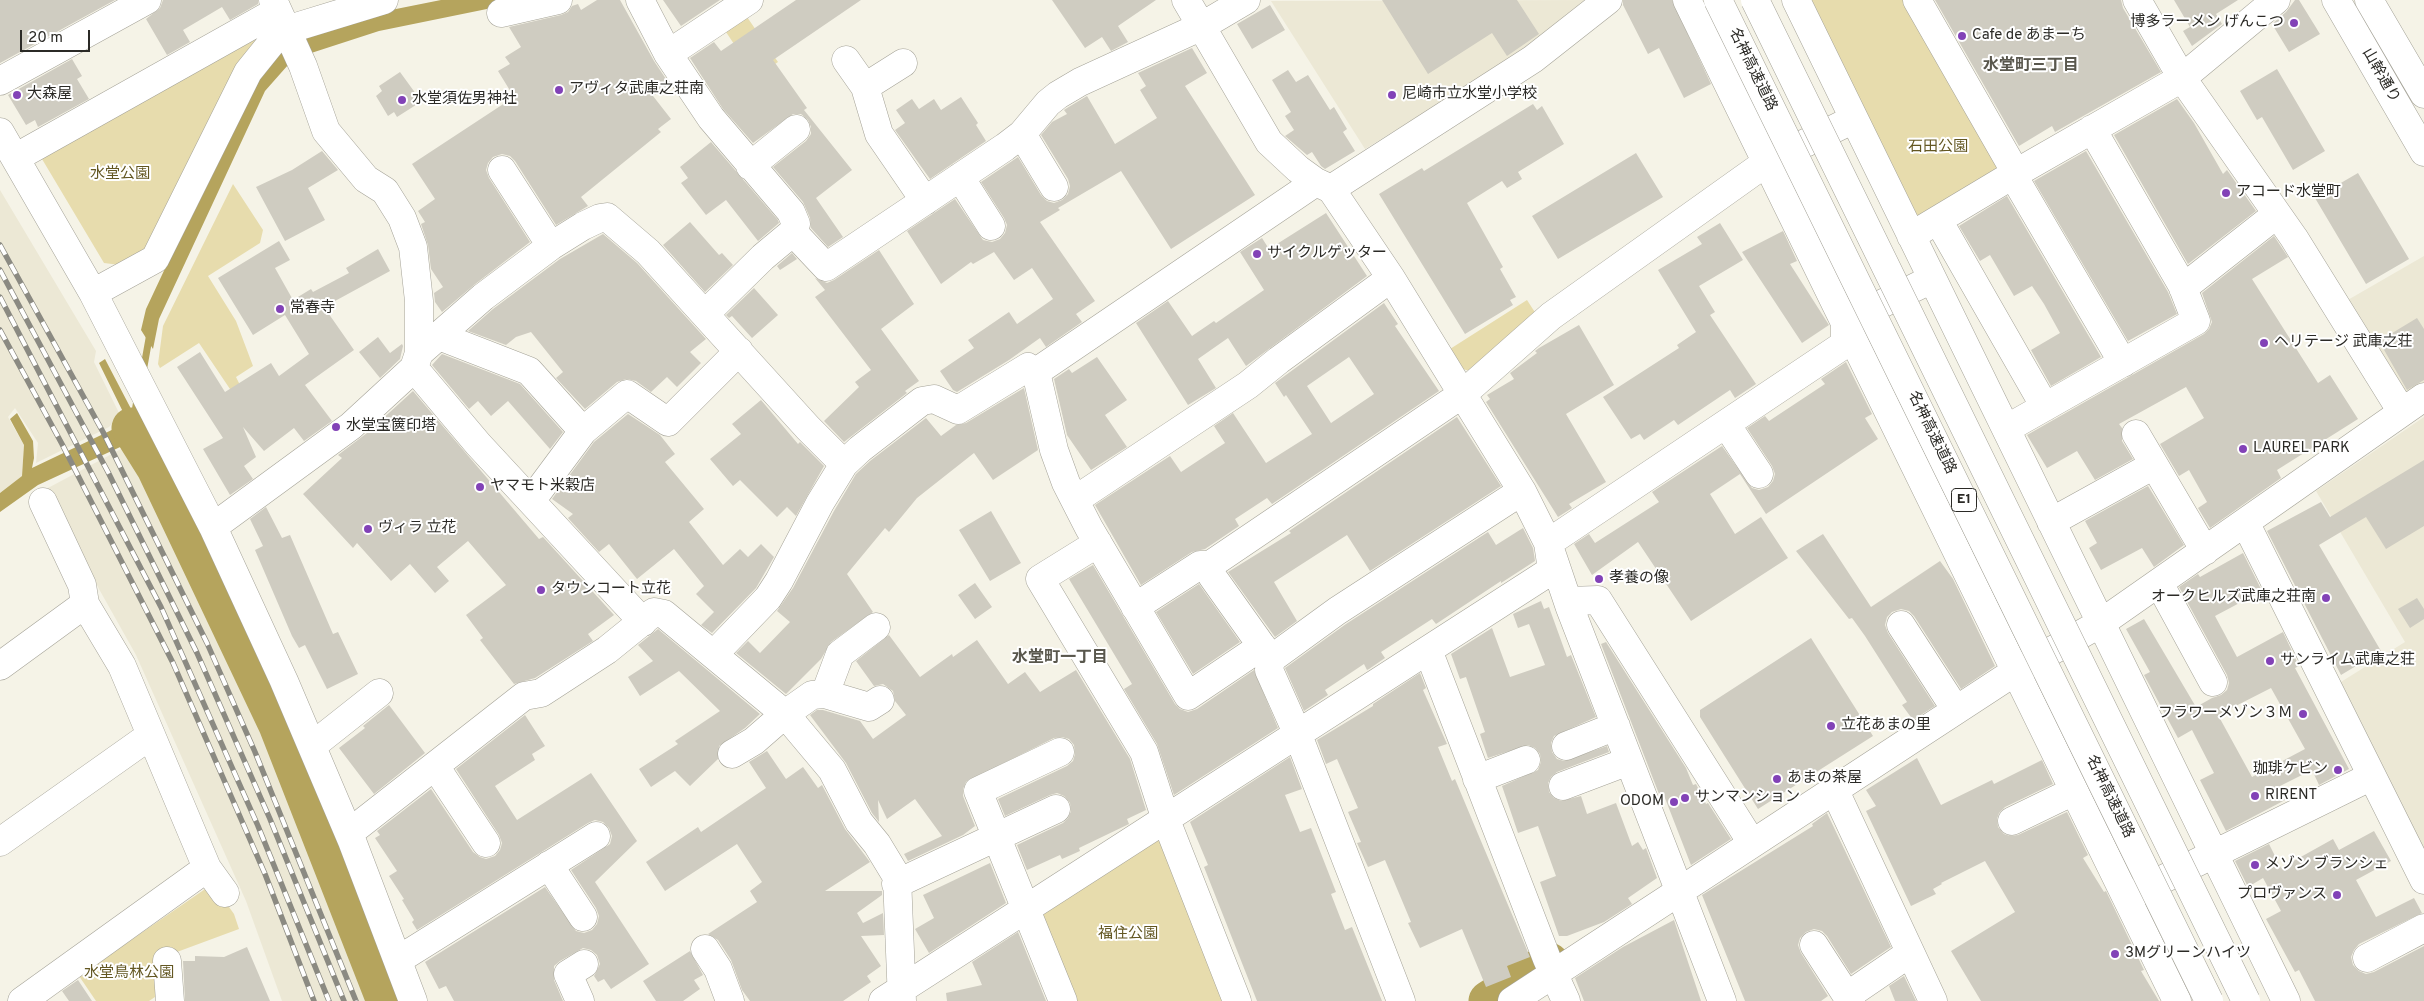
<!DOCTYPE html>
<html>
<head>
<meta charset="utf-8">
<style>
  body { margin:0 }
  #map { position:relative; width:2424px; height:1001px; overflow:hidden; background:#f5f3e7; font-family:Overpass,sans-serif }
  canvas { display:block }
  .scale { position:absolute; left:20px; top:30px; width:70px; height:22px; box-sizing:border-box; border:2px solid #2b2a26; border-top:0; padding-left:6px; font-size:15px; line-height:18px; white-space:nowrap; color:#2b2a26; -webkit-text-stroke:4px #fff; paint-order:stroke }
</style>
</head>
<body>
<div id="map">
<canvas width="2424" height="1001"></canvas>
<div class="scale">20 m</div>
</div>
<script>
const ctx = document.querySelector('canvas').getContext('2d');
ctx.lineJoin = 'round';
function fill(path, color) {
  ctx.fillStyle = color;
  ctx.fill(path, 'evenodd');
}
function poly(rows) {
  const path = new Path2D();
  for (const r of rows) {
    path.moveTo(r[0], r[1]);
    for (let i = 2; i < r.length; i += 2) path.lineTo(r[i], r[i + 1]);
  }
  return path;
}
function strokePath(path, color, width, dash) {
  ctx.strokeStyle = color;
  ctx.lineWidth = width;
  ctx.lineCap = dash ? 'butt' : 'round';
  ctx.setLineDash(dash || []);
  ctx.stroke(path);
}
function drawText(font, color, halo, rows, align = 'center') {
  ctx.font = font + ' Overpass,"Noto Sans JP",sans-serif';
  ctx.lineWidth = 4;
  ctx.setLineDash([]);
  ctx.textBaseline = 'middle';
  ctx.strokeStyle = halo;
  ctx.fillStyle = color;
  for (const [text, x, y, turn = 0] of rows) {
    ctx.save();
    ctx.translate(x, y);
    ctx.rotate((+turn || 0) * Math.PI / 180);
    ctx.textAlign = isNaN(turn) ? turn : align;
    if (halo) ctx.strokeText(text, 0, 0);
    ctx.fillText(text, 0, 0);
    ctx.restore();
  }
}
fill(poly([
  [1591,0,1539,42,1365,149,1271,1],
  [0,190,96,351,94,362,120,415,109,427,36,463,38,443,15,408,8,417,24,445,22,476,0,493],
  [2424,256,2424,388,2416,394,2400,390,2346,301],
  [2424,417,2424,874,2336,685,2405,642,2316,491],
  [123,448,159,479,276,729,380,1001,282,1001,246,901,136,655,99,589,48,488]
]), '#ece8d5');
fill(poly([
  [1809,0,1909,0,2002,160,1999,172,1926,218,1915,214],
  [747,17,778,62,756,77,726,32],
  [254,32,258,43,147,247,120,265,104,263,42,159,46,148],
  [233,184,263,230,260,243,208,276,236,321,253,366,236,377,241,387,232,392,199,343,160,368,158,364,163,326],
  [1527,300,1538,317,1475,372,1462,369,1450,349],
  [1153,838,1165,844,1227,1001,1073,1001,1041,923,1044,910],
  [214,886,234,914,239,929,158,959,161,993,149,1001,96,1001,79,976,208,887]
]), '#e7dcad');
fill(poly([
  [441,0,531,0,379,31,302,56,288,65,265,91,159,319,153,349,141,330,146,309,253,81,283,46,376,13],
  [105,359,164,472,156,477,138,445,131,442,38,485,0,512,0,493,22,476,24,445,10,419,17,413,33,441,34,458,32,468,118,427,125,416,99,363]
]), '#b5a45d');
strokePath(poly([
  [143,372,150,333],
  [133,423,137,400]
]), '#b5a45d', 7);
strokePath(poly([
  [132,428,157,468,279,725,387,1001],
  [1489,1001,1549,963]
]), '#b5a45d', 41);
fill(poly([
  [0,0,115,0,0,63],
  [163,0,258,0,258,4,230,20,222,7,183,30,190,42,167,55,146,19,160,8],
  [597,0,620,0,654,61,670,85,653,96,671,119,658,129,661,132,581,197,588,206,556,225,515,161,510,156,502,154,493,157,488,163,486,170,489,178,530,242,474,285,442,312,435,302,434,293,443,287,431,269,428,245,421,224,425,222,418,211,435,199,412,164,514,97,498,71,510,64,505,57,521,47,509,27,561,15,568,12,572,6,578,4,581,10],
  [663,0,720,0,681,26],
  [796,0,861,0,773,60,807,108,804,110,852,170,816,198,843,237,828,247,811,228,810,218,803,202,773,167,806,141,811,134,811,127,808,120,801,114,793,114,753,143,723,109,690,58,714,42,721,51],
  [1052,0,1156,0,1118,26,1128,42,1111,51,1102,37,1085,48],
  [1382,0,1517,0,1539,34,1507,56,1492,33,1428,74],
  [1623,0,1672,0,1711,84,1684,98,1659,48,1648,54,1623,5],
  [1935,0,2121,0,2123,8,2161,72,2055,132,2052,126,2019,146],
  [2174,0,2238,0,2216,14,2222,24,2192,46,2183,31,2190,27],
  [2295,0,2299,0,2320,34,2289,52,2272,24,2286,12],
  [1270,5,1285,30,1252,49,1237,24],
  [1192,48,1207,73,1185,86,1255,195,1171,249,1121,171,1058,208,1060,210,1040,222,1095,301,1076,314,1082,322,1046,347,1040,338,1009,360,957,392,953,390,940,371,974,348,968,340,1009,312,1017,324,1053,299,1032,268,1014,280,994,252,973,264,971,262,941,284,907,231,955,199,983,240,992,242,1000,239,1005,233,1007,225,1004,218,981,182,1018,157,1041,195,1047,201,1054,203,1062,200,1068,194,1070,186,1068,179,1041,135,1052,122,1067,114,1064,110,1067,108,1087,96,1115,144,1157,118,1140,90,1146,86,1138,73],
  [72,59,82,76,77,79,89,99,38,127,35,120,26,125,8,95],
  [2277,69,2325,151,2293,170,2262,117,2257,120,2240,91],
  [1288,70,1296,82,1308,75,1330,110,1334,107,1347,129,1343,132,1355,151,1325,169,1321,166,1312,152,1307,155,1285,136,1294,130,1285,116,1291,112,1272,80],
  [400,72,416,94,413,96,419,103,397,117,394,112,388,116,376,96,382,91,379,86],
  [961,97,978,123,976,125,986,141,930,179,895,130,905,123,896,110,912,99,919,109,934,99,941,110],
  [2177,99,2194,123,2223,174,2227,170,2256,211,2188,264,2114,135],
  [1533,104,1537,110,1542,106,1564,144,1518,172,1522,179,1507,188,1502,181,1467,203,1503,267,1500,269,1516,297,1510,300,1513,305,1465,334,1379,194,1422,168,1424,171],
  [711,142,778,220,779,223,758,241,726,200,706,215,681,183,688,178,680,167],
  [322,151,338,170,308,188,325,220,285,241,256,187,292,170],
  [2086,151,2168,292,2177,314,2128,341,2034,181],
  [1636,153,1663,197,1558,259,1532,216],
  [2358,173,2409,259,2366,284,2315,198],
  [2007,196,2101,357,2051,386,2031,350,2060,333,2044,304,2032,286,2014,296,1990,255,1980,261,1959,226],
  [1326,213,1367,276,1246,366,1228,338,1198,359,1216,388,1188,405,1136,323,1168,301,1192,336,1214,321,1216,323,1264,290,1240,252,1262,238,1269,249],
  [690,222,719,255,722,253,733,265,705,292,663,245],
  [1720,223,1743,260,1699,286,1715,312,1710,315,1756,384,1735,398,1730,390,1678,425,1674,420,1644,440,1640,434,1631,439,1603,397,1679,348,1677,345,1696,332,1658,270,1702,244,1697,237],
  [1783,231,1797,261,1790,264,1829,325,1802,343,1742,252],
  [603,234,637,263,706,339,690,352,701,363,677,387,667,377,651,392,636,381,626,379,617,382,585,409,556,378,563,372,531,332,516,337,506,345,468,331,493,309,560,259],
  [2274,236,2288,257,2252,279,2318,383,2330,375,2358,419,2277,470,2281,478,2210,528,2198,508,2207,502,2189,470,2179,476,2160,444,2204,418,2186,387,2119,424,2122,428,2122,441,2133,459,2095,480,2077,451,2047,468,2027,435,2204,334,2209,329,2212,322,2202,293],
  [279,241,290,260,275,268,293,300,311,289,313,292,349,273,346,268,378,249,390,271,324,307,354,350,305,385,332,421,304,441,294,428,264,451,243,427,256,457,244,466,253,479,230,495,203,449,223,438,177,367,200,352,225,392,271,363,279,376,309,354,285,315,253,335,218,278],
  [879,250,914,304,881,329,919,381,905,391,907,393,844,442,824,421,859,387,855,382,871,370,815,297,825,290,815,278,827,283,834,280],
  [792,253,797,259,780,270,777,266],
  [754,288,778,315,752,338,732,316,729,318,726,315],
  [1384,303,1398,324,1395,326,1439,391,1272,504,1267,498,1235,519,1239,526,1205,549,1192,552,1141,585,1095,505,1170,456,1181,472,1225,443,1214,426,1233,413,1266,463,1312,434,1286,395,1284,397,1275,383],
  [1349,357,1374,394,1331,423,1307,386],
  [2417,318,2424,329,2424,380,2407,390,2379,341],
  [1579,325,1614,385,1566,414,1606,482,1569,504,1572,508,1558,517,1486,402,1490,399,1487,395,1514,379,1510,373,1537,353,1535,351,1539,348],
  [378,337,390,353,402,344,403,346,400,359,380,378,359,352],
  [442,354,520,384,563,432,550,449,508,401,491,416,478,401,469,409,432,365],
  [1097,357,1127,400,1105,415,1127,447,1091,470,1067,435,1054,379,1069,369,1072,373],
  [1846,362,1872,414,1865,418,1878,439,1766,514,1740,474,1710,494,1735,534,1761,517,1788,558,1691,621,1638,542,1592,575,1574,544,1589,534,1595,543,1659,502,1652,492,1722,446,1752,488,1759,490,1768,487,1773,481,1775,474,1772,466,1747,428,1765,416,1769,421,1825,384,1821,379],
  [1024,388,1038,450,993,480,974,453,917,498,889,532,885,528,847,574,873,612,831,642,821,659,786,694,736,653,748,641,760,653,790,622,777,611,793,588,834,511,856,474,870,461,926,418,941,436,956,425,966,423],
  [413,391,539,539,543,537,614,615,588,634,593,641,535,678,514,684,480,640,483,638,466,615,506,585,468,541,437,567,449,581,435,593,410,564,391,581,357,543,353,548,303,494,342,458,338,455,367,433],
  [761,400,798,444,800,442,824,466,796,516,787,507,777,517,740,480,733,486,710,459,741,434,732,424],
  [628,414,660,435,675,454,665,462,704,509,689,522,723,565,740,549,748,557,761,544,774,557,756,588,712,633,701,625,714,612,696,594,704,586,674,549,637,579,609,544,599,552,568,518,573,514,552,499,594,442],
  [1457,417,1501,486,1370,571,1347,535,1274,582,1297,621,1275,637,1228,572,1291,533,1289,531],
  [2424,460,2424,526,2386,549,2366,517,2319,545,2381,651,2341,675,2267,531,2321,502,2330,517],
  [2148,486,2184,545,2154,567,2142,548,2101,570,2089,548,2097,543,2085,521],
  [266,507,282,538,290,535,333,634,338,632,358,674,327,689,305,645,299,648,292,636,255,550,263,546,250,519],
  [991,511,1021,563,990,581,959,530],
  [1523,528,1533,548,1535,561,1501,583,1501,581,1436,624,1432,619,1381,652,1385,658,1369,669,1367,670,1364,664,1325,690,1328,695,1304,711,1285,668,1346,624,1488,532,1496,545],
  [1823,534,1871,607,1940,561,1953,579,1995,666,1961,689,1914,616,1909,611,1901,609,1892,612,1887,617,1885,625,1888,633,1935,706,1913,720,1902,705,1907,702,1865,636,1852,618,1849,619,1796,551],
  [2243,553,2262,591,2215,616,2237,657,2283,632,2299,666,2295,668,2349,769,2319,785,2312,770,2280,786,2287,799,2226,831,2200,780,2214,773,2192,730,2178,738,2144,675,2150,672,2126,629,2144,619,2196,707,2212,698,2221,695,2227,690,2229,683,2227,675,2179,587,2198,574,2200,577],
  [2271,688,2305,749,2252,777,2218,715],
  [1093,565,1175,704,1180,709,1188,712,1197,709,1254,670,1278,728,1174,795,1157,744,1124,689,1132,684,1069,579],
  [975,583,992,607,975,619,958,595],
  [1199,584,1240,642,1193,674,1156,612],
  [2417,598,2424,609,2424,619,2410,628,2398,609],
  [1541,601,1544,609,1549,607,1567,657,1571,655,1596,717,1554,736,1551,743,1552,752,1557,759,1564,761,1607,746,1609,752,1557,772,1551,777,1548,783,1549,792,1554,798,1561,801,1581,796,1587,814,1616,803,1632,846,1638,842,1643,850,1646,848,1657,878,1628,898,1632,904,1604,922,1567,936,1559,936,1540,882,1556,876,1538,826,1518,833,1502,786,1538,770,1541,762,1540,754,1535,748,1528,745,1488,758,1480,734,1485,732,1466,677,1460,679,1451,654,1492,628,1510,677,1545,665,1529,624,1518,628,1513,614],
  [658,629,760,714,745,728,719,746,718,759,690,786,675,771,651,787,639,769,678,744,675,741,720,711,679,671,640,696,628,677,653,661,638,645],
  [889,635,920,677,952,654,953,657,977,640,1008,684,1025,672,1040,692,1076,670,1130,759,1146,810,1127,819,1129,824,1079,848,1080,851,1062,859,1060,855,1027,870,1017,845,1063,823,1068,818,1071,811,1070,803,1064,796,1057,793,1050,795,1005,816,998,799,1067,766,1073,761,1075,754,1074,745,1069,739,1062,737,1054,738,966,782,963,789,963,796,975,826,963,835,908,861,904,854,942,836,915,799,887,819,878,800,879,822,872,813,846,763,810,715,817,710,823,710,860,721,873,739,906,715,895,701,893,691,883,684,874,686,856,661],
  [1811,638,1873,736,1758,809,1700,717,1700,710],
  [1606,642,1686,768,1693,785,1696,784,1706,804,1708,803,1731,839,1691,865,1663,793,1659,794,1601,644],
  [1420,673,1426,688,1423,690,1447,744,1438,747,1452,781,1455,779,1478,834,1530,957,1507,966,1511,977,1486,987,1462,929,1420,948,1408,923,1411,922,1385,860,1368,867,1357,843,1361,842,1348,812,1358,808,1337,759,1326,764,1317,740,1373,706,1373,704],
  [389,705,425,753,374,794,339,748,365,728,363,726],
  [525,715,545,746,532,754,535,760,495,786,517,820,591,773,637,841,595,882,649,964,611,989,604,979,598,982,594,976,600,964,597,955,591,950,583,948,560,961,554,966,554,980,563,1001,454,1001,446,986,439,989,425,962,545,887,576,931,584,933,592,930,597,924,599,916,596,908,571,870,610,844,612,836,609,828,603,822,595,820,588,823,417,930,412,922,414,920,402,900,404,899,389,876,397,871,375,838,380,835,377,831,431,789,473,852,480,857,486,859,495,856,500,850,502,843,499,835,456,769],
  [767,751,786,779,803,767,818,788,822,785,845,829,870,862,825,891,882,891,882,895,857,913,863,923,883,913,884,935,861,936,881,966,867,976,871,982,843,1001,750,1001,742,990,731,960,718,940,708,934,757,902,750,891,762,882,737,844,665,891,646,862,698,827,701,832,766,788,749,762],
  [1290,757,1302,789,1285,795,1300,832,1311,828,1336,892,1331,894,1345,930,1352,927,1382,1001,1257,1001,1204,867,1208,865,1190,822],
  [1917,758,1941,805,1992,780,1994,784,2042,760,2053,784,2005,807,1999,813,1997,819,1998,827,2004,834,2010,836,2018,835,2067,812,2088,855,2083,858,2104,892,2106,891,2144,970,2141,971,2159,1001,1981,1001,1951,951,2015,912,1985,861,1941,883,1942,884,1933,889,1936,894,1911,906,1866,811,1876,806,1866,790],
  [1827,813,1891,947,1851,974,1827,936,1822,931,1814,929,1806,932,1800,938,1798,945,1801,953,1828,996,1821,1001,1745,1001,1702,895,1813,826,1812,824],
  [2374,831,2391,861,2356,880,2376,917,2414,898,2422,913,2359,944,2354,950,2351,957,2353,965,2359,971,2366,974,2374,972,2424,946,2424,1001,2315,1001,2299,970,2295,972,2266,919,2281,911,2263,878,2248,887,2235,861,2269,844,2281,868,2333,839,2339,850],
  [990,863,1006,903,929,953,915,929,934,918,923,895],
  [1674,920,1701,1001,1584,1001,1575,978,1623,947],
  [1018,932,1046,1001,947,1001,946,993,982,985,972,962],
  [247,947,270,1001,185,1001,183,961,195,961,195,956,224,957],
  [690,951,703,975,694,980,700,989,683,1001,656,1001,643,981],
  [1904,976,1916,1001,1895,1001,1889,986],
  [78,980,92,1001,69,1001,62,991]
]), '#cfccc1');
const minor = poly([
  [273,0,303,66,326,131,366,179,385,191,402,218,413,247,419,301,419,353,414,368,478,444,643,622],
  [640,0,668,54,711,118,791,212,796,224,793,232,763,257,705,314],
  [1186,0,1269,142,1298,169,1316,182,1331,189,1391,278,1522,491,1548,543,1570,608,1722,1001],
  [1687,0,2177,1001],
  [1796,0,2286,1001],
  [1917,0,2016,173,2017,182,2123,363],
  [2137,0,2182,78,2294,238,2402,412],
  [2336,0,2424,152],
  [2369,0,2424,94],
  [501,13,558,0],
  [668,54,749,0],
  [846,60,865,87,879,134,925,201],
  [0,81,147,0],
  [865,87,903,63],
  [0,132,93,293,213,527,284,681,352,841,413,1001],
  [1022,134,1054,187],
  [15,158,277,11],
  [750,166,796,129],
  [502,170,551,246],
  [960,177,991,226],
  [1331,189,1533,59,1608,0],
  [1938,220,2045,407],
  [793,232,826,267,1005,147,1022,134,1048,103,1058,95,1080,82,1202,26,1246,0],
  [1911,236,2016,173,2182,78,2276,0],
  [2183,288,2277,214],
  [93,293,155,259,248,72,273,41,286,30,384,0],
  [439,336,529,371,583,431],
  [419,353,483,297,551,246,583,226,600,218,607,217,648,252,808,428,844,464],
  [1036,372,1054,450,1066,483,1089,528,1188,696,1262,646],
  [1726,424,1759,474],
  [2006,429,2196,321,2182,285,2092,129],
  [2136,434,2205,551],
  [1075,500,1248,385,1279,360,1391,278],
  [531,501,583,431,627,394,668,422,739,351],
  [43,502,82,585,85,604],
  [2051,522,2154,465],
  [2246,524,2424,880],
  [213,527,351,426,414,368],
  [1098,543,1040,579,1144,752,1166,820,1237,1001],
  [1210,565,1212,576,1271,659,1337,611,1522,491],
  [2159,583,2213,682],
  [1568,601,1598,600,1752,843],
  [1135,607,1200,565,1210,565,1464,393,1551,316,1767,162,1854,119],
  [1901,625,1956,710],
  [1428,650,1547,959,1566,1001],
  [714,654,768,598,779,581,820,503,844,464,860,449,922,401,934,399,958,410,1028,367,1036,372,1316,182],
  [1271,659,1269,670,1298,735,1401,1001],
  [0,666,85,604,122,666,207,868,22,1001],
  [825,694,840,654,876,627],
  [312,746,379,693],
  [1566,746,1616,726],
  [1060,752,978,791,1063,1001],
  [732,754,754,741,785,714,812,695,825,694,869,707,880,700],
  [435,766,486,843],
  [1477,779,1526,760],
  [1563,786,1629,761],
  [1835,791,1933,1001],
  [2012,821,2074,791],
  [349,833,524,696,541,693,607,650,654,612,664,614,785,714,832,770,859,822,877,844,897,877,902,1001],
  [0,842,151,735],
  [549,865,583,917],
  [207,868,225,893],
  [896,884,1056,809],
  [2131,895,2372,776],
  [1814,945,1847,996],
  [705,949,718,969,730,1001],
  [2367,958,2424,928],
  [398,960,596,836],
  [167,961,170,1001],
  [580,1001,568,974,584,964],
  [883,1001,1552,570,1548,543,1845,344,1845,322,1932,279],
  [1512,1001,2016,671,2101,623,2424,397],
  [1851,1001,1847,996,1910,953]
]);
strokePath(minor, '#a4a297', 29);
strokePath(minor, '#fff', 28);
const rail = poly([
  [0,245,103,432,207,643,255,752,356,1001],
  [0,270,108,472,197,653,270,819,344,1001],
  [0,297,161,607,258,826,329,1001],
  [0,330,62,444,173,663,265,874,314,1001]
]);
strokePath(rail, '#8b8a82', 5.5);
strokePath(rail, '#fff', 4, [11]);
const highwayBridge = poly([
  [1718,0,2209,1001],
  [1755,0,2246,1001]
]);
strokePath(highwayBridge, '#a4a297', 29, []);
strokePath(highwayBridge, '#fff', 28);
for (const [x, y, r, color] of [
  [2294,23,5,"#8242b7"],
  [1962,36,5,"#8242b7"],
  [559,90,5,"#8242b7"],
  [17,95,5,"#8242b7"],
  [1392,95,5,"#8242b7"],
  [402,100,5,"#8242b7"],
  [2226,193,5,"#8242b7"],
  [1257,254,5,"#8242b7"],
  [280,309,5,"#8242b7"],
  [2264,343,5,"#8242b7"],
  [336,427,5,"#8242b7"],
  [2243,449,5,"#8242b7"],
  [480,487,5,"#8242b7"],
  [368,529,5,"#8242b7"],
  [1599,579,5,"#8242b7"],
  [541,590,5,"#8242b7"],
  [2326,598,5,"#8242b7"],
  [2270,661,5,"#8242b7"],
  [2303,714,5,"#8242b7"],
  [1831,726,5,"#8242b7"],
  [2338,770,5,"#8242b7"],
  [1777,779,5,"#8242b7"],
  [2255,796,5,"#8242b7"],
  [1685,798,5,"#8242b7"],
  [1674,802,5,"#8242b7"],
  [2255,865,5,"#8242b7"],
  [2337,895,5,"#8242b7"],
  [2115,954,5,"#8242b7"]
]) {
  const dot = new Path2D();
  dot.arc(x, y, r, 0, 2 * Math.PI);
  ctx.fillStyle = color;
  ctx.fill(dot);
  strokePath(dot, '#fff', 2);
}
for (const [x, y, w] of [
  [1964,500,25]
]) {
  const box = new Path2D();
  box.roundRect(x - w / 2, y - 11.5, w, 23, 4);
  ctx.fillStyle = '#fff';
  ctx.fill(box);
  strokePath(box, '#2b2a26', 1);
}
drawText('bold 14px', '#2b2a26', null, [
  ["E1",1964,500]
]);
drawText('15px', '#2b2a26', '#fff', [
  ["博多ラーメン げんこつ",2284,23,"right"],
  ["Cafe de あまーち",1972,36],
  ["アヴィタ武庫之荘南",569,90],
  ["大森屋",27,95],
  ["尼崎市立水堂小学校",1402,95],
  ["水堂須佐男神社",412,100],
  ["アコード水堂町",2236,193],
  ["サイクルゲッター",1267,254],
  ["常春寺",290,309],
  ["ヘリテージ 武庫之荘",2274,343],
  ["水堂宝篋印塔",346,427],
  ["LAUREL PARK",2253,449],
  ["ヤマモト米穀店",490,487],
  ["ヴィラ 立花",378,529],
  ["孝養の像",1609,579],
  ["タウンコート立花",551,590],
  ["オークヒルズ武庫之荘南",2316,598,"right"],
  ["サンライム武庫之荘",2280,661],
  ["フラワーメゾン３Ｍ",2293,714,"right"],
  ["立花あまの里",1841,726],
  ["珈琲ケビン",2328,770,"right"],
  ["あまの茶屋",1787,779],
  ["RIRENT",2265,796],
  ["サンマンション",1695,798],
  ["ODOM",1664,802,"right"],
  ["メゾン ブランシェ",2265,865],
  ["プロヴァンス",2327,895,"right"],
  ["3Mグリーンハイツ",2125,954]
], 'left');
drawText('15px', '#2b2a26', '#fff', [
  ["名神高速道路",1752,70,64],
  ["山幹通り",2380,76,60],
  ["名神高速道路",1931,433,64],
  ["名神高速道路",2109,797,64]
]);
drawText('15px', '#635722', '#fff', [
  ["石田公園",1938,148],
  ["水堂公園",120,175],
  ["福住公園",1128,935],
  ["水堂鳥林公園",129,974]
]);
drawText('bold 16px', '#59574d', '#fff', [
  ["水堂町三丁目",2031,67],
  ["水堂町一丁目",1060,659]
]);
</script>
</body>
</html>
